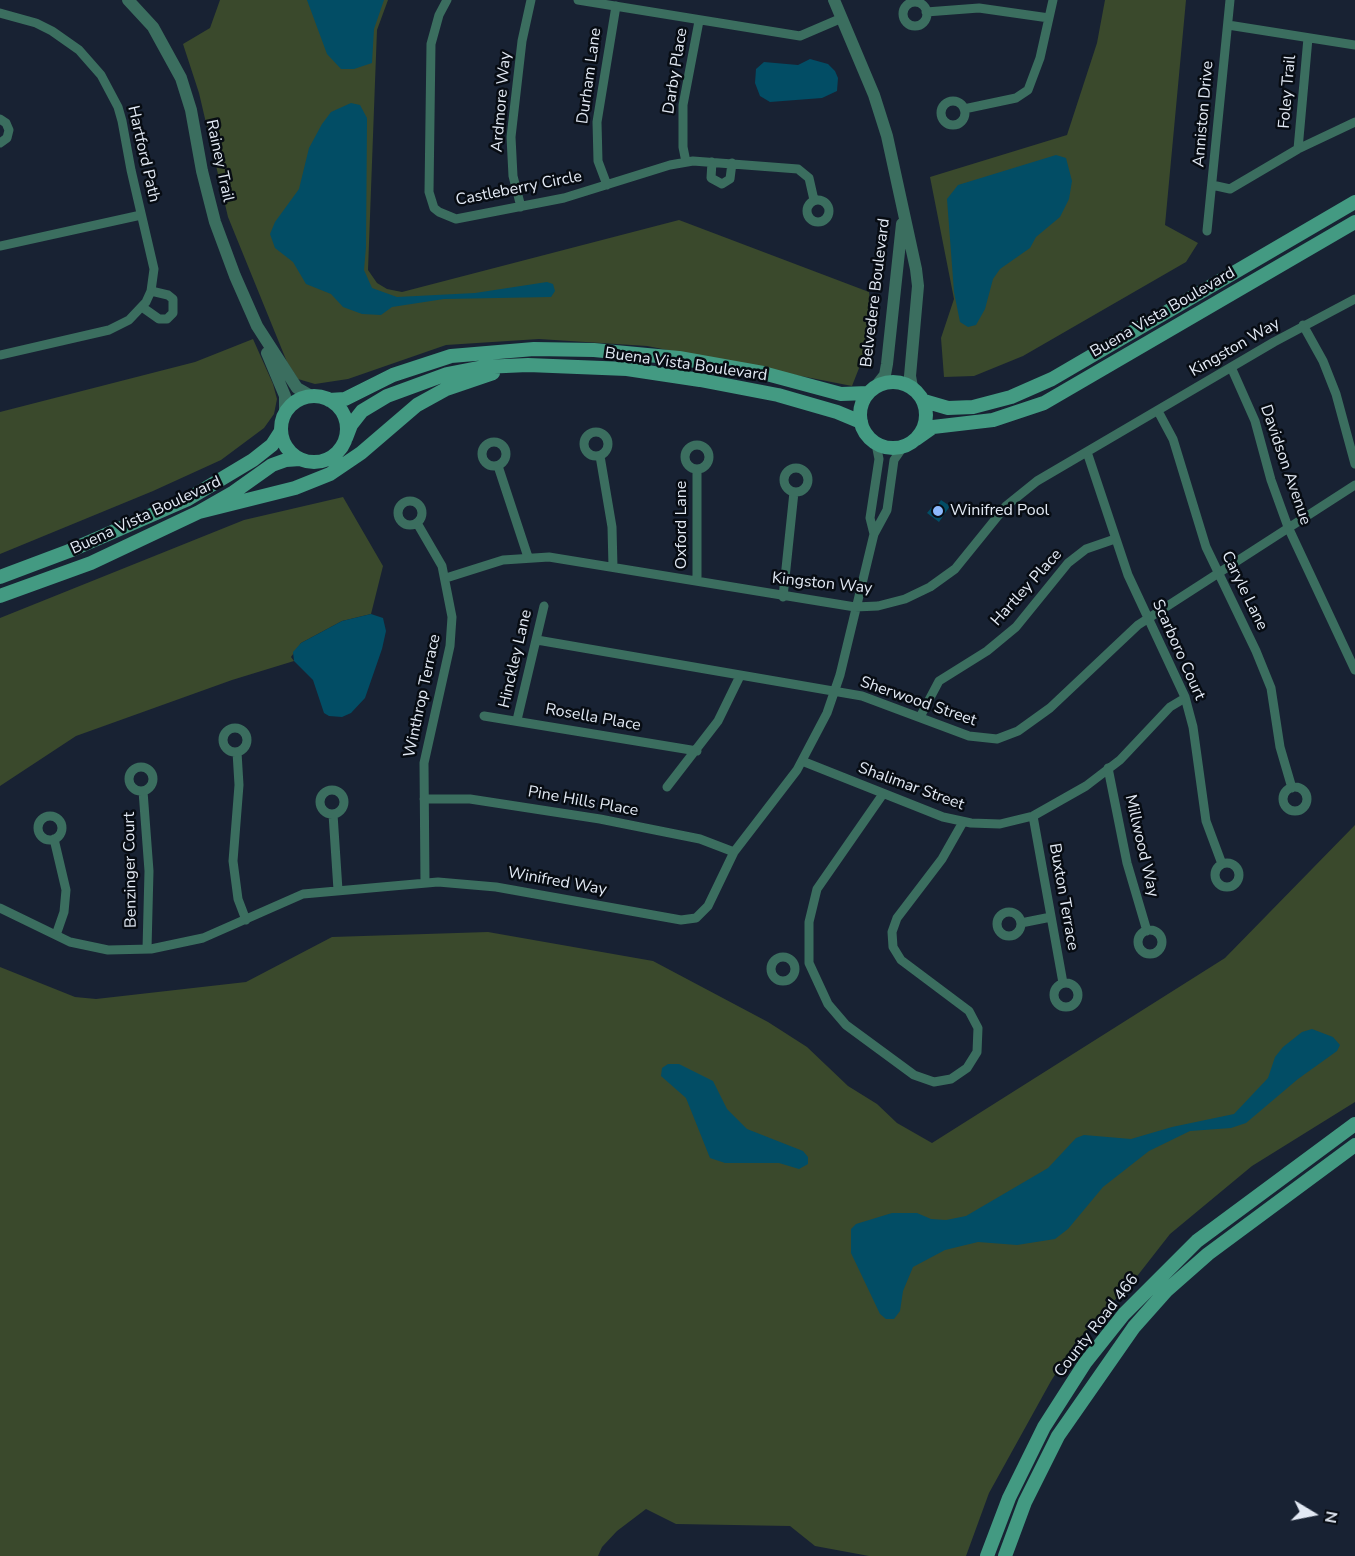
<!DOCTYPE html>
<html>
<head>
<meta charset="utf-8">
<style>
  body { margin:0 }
  #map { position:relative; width:1355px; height:1556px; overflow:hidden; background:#182233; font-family:"Nunito Sans",sans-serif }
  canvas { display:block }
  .north { position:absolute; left:1283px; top:1484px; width:60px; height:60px; -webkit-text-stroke:4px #070c13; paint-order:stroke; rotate:100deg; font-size:16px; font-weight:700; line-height:24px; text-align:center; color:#e2e9f4 }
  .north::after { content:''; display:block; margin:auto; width:21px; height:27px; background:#e2e9f4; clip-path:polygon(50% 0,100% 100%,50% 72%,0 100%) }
</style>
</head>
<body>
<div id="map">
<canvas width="1355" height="1556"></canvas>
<div class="north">N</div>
</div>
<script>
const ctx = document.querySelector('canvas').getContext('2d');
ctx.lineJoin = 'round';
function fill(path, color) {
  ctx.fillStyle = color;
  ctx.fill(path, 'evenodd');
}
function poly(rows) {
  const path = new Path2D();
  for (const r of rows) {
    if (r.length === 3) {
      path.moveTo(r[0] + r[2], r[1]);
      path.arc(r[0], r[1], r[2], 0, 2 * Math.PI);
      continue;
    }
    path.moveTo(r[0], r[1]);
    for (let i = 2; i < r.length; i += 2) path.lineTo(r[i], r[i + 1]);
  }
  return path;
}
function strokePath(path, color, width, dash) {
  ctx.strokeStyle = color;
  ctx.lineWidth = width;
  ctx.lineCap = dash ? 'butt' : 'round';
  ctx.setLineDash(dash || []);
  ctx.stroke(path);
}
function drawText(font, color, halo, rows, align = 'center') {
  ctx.font = font + ' "Nunito Sans",sans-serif';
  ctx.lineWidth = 5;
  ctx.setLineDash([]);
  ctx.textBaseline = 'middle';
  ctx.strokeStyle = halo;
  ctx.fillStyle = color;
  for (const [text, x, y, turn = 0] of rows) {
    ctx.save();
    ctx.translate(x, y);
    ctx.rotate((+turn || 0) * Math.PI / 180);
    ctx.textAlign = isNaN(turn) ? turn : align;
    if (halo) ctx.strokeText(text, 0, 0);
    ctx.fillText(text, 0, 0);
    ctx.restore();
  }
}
fill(poly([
  [220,0,388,0,377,30,375,82,368,270,377,283,387,289,402,292,679,220,869,292,874,330,852,386,647,346,539,339,446,345,348,379,315,384,298,379,287,362,228,217,199,93,183,44,210,28],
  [1105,0,1186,0,1165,225,1198,243,1186,262,1023,356,974,376,944,377,941,338,954,299,930,177,1067,135,1097,43],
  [253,339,273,384,277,399,274,414,264,428,221,460,153,491,0,554,0,412,195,362],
  [343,497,383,566,371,614,342,621,301,643,291,657,294,661,232,680,76,736,0,786,0,618,244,520],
  [1355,825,1355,1102,1252,1166,1170,1234,1138,1275,1075,1343,1051,1381,989,1493,966,1556,869,1556,815,1546,790,1526,676,1524,646,1509,617,1531,602,1547,598,1556,0,1556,0,967,75,997,96,999,246,982,332,937,488,932,653,961,768,1022,807,1047,848,1086,877,1104,897,1123,932,1143,1225,958]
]), '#3a492c');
fill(poly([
  [307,0,384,0,374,29,372,63,354,69,341,69,327,54],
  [810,59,828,64,835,71,838,78,837,91,822,98,770,102,760,96,755,83,756,69,764,62,798,65],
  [351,103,360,105,367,118,366,247,364,270,372,288,397,297,475,293,547,282,553,284,555,291,551,297,444,299,392,307,381,315,362,314,343,307,331,294,306,284,293,262,275,248,270,234,275,222,299,189,309,148,322,124,331,112],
  [1056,155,1066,158,1072,181,1069,199,1060,217,1036,237,1030,248,1000,269,993,279,985,309,976,325,968,327,960,322,954,292,947,199,958,185],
  [941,500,950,506,939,522,927,513,932,507,935,509],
  [371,614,383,618,386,631,382,649,365,698,351,713,342,717,329,716,324,713,313,680,294,661,293,652,301,643,342,621],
  [1312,1029,1333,1037,1340,1045,1337,1051,1298,1079,1246,1123,1231,1128,1190,1131,1149,1151,1103,1187,1068,1229,1055,1239,1017,1245,978,1242,945,1250,913,1267,903,1291,900,1311,894,1319,886,1319,880,1314,851,1253,851,1229,856,1224,892,1213,917,1213,931,1219,946,1220,966,1216,1048,1168,1076,1138,1084,1135,1131,1139,1172,1127,1234,1114,1268,1078,1275,1057,1283,1047,1302,1032],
  [668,1064,679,1064,713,1081,727,1109,747,1129,803,1151,808,1157,808,1164,799,1169,779,1163,725,1163,710,1158,686,1098,661,1076,662,1068]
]), '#024d65');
strokePath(poly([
  [447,0,439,15,431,44,429,192,434,208,439,212,456,219,564,198,670,165,693,161,798,169,809,178,814,200],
  [578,0,800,36,842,18],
  [915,14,12],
  [926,12,979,8,1049,18],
  [0,13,36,23,52,31,79,50,101,75,118,107,122,121,131,170,154,269,151,291,146,302,129,320,109,330,0,355],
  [1228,25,1355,45],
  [953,113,12],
  [964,109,1016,98,1028,90,1040,58,1053,0],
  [0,119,6,123,9,130,7,138,0,143],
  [1298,149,1308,38],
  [686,162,683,147,683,105,699,21],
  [712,162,711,178,722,184,730,179,732,163],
  [607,185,598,161,597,122,616,6],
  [1212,185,1230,189,1298,149,1355,122],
  [818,211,11],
  [521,207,513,176,511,137,522,41,531,0],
  [1207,231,1230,0],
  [0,246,141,215],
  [142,307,159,319,167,319,173,313,173,299,168,295,151,291],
  [1303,325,1323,361,1336,394,1355,464],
  [1231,367,1255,421,1271,480,1288,527,1355,670],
  [1158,411,1173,439,1206,547,1256,651,1271,688,1280,747,1292,788],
  [596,444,12],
  [494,454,12],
  [697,457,12],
  [1087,452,1128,575,1185,697,1193,727,1206,821,1222,864],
  [600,456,612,527,613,567],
  [498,466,528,557],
  [796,480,12],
  [410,513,12],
  [417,523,442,566,452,617,450,646,424,763,425,883],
  [874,534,870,518,879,459,876,444],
  [446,578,503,560,549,557,855,607,878,606,905,599,930,587,955,569,1006,506,1037,481,1274,342,1355,299],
  [697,581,697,469],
  [783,597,794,492],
  [537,640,862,696,969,736,997,739,1018,731,1050,708,1138,625,1355,485],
  [484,716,697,751],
  [920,717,939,681,987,651,1016,627,1068,563,1086,549,1115,539],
  [517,720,544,606],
  [235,740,12],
  [237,752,239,785,233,861,238,899,246,920],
  [802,761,943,817,971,823,1000,824,1033,816,1086,786,1120,760,1170,707,1185,698],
  [141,779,12],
  [1108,768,1127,863,1147,931],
  [667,787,718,721,740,676],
  [1295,799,12],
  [332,802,12],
  [143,791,149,871,147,949],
  [883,794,817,889,809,922,809,963,828,1004,846,1025,914,1075,934,1082,951,1079,967,1068,977,1052,978,1028,969,1011,901,960,893,947,892,932,897,918,942,859,963,822],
  [424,799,470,799,600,819,700,839,734,852],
  [333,814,338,890],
  [1033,816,1063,983],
  [50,828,12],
  [54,839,66,890,64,912,56,935],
  [1227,875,12],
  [0,908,70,942,108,950,151,949,203,938,303,894,438,882,496,887,681,920,696,918,708,906,734,852,797,770,827,713,840,675,874,534,887,510,894,460,903,447],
  [1009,924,12],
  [1021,923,1051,917],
  [1150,942,12],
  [783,969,12],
  [1066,995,12]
]), '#3b6e5f', 9);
strokePath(poly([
  [128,0,153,27,181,78,191,110,202,171,215,222,235,276,257,326,297,388,311,396],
  [834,0,874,95,887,136,916,269,918,286,910,376,912,387],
  [267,353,285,396,285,414],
  [877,385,885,375,887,364,902,224]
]), '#3b6e5f', 12);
strokePath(poly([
  [893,415,33],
  [314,429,33],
  [329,400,345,399,393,375,451,356,534,349,594,350,679,358,763,373,841,394,868,393],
  [924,401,948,408,973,407,1011,397,1052,379,1355,202],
  [346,438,351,425,362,411,387,396,447,374,483,367,528,365,627,369,700,380,778,395,837,412,861,422],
  [916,439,933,427,993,420,1044,403,1355,222],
  [199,512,295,488,330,474,361,453,417,405,446,389,493,373],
  [0,577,69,551,188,499,253,460,272,445,281,431],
  [0,596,91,563,199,512,234,492,272,465,286,460,300,459],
  [987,1556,1009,1498,1044,1427,1085,1363,1124,1314,1197,1241,1355,1124],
  [1005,1556,1025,1502,1058,1436,1134,1327,1166,1291,1208,1254,1355,1145]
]), '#439a82', 14);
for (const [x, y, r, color] of [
  [938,511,6,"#8db9fc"]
]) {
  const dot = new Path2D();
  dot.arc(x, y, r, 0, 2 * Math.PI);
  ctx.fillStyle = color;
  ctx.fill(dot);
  strokePath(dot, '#070c13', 2);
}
drawText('16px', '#e2e9f4', '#070c13', [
  ["Darby Place",676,71,-81],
  ["Durham Lane",590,76,-82],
  ["Foley Trail",1288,92,-85],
  ["Ardmore Way",502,102,-85],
  ["Anniston Drive",1204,114,-85],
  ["Hartford Path",143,154,77],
  ["Rainey Trail",219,161,78],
  ["Castleberry Circle",519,189,-11],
  ["Belvedere Boulevard",876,293,-83],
  ["Buena Vista Boulevard",1163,313,-30],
  ["Kingston Way",1235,348,-30],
  ["Buena Vista Boulevard",686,365,8],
  ["Davidson Avenue",1285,465,71],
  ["Buena Vista Boulevard",146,516,-25],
  ["Oxford Lane",682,525,-90],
  ["Kingston Way",822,584,6],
  ["Hartley Place",1027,588,-48],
  ["Caryle Lane",1244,591,64],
  ["Scarboro Court",1178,650,66],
  ["Hinckley Lane",516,659,-77],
  ["Winthrop Terrace",423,696,-78],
  ["Sherwood Street",918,702,19],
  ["Rosella Place",593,718,10],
  ["Shalimar Street",911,787,20],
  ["Pine Hills Place",583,802,10],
  ["Millwood Way",1141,846,77],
  ["Benzinger Court",131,870,-91],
  ["Winifred Way",557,882,10],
  ["Buxton Terrace",1063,897,80],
  ["County Road 466",1097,1326,-52]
]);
drawText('16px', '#e2e9f4', '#070c13', [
  ["Winifred Pool",950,511]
], 'left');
</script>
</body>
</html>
